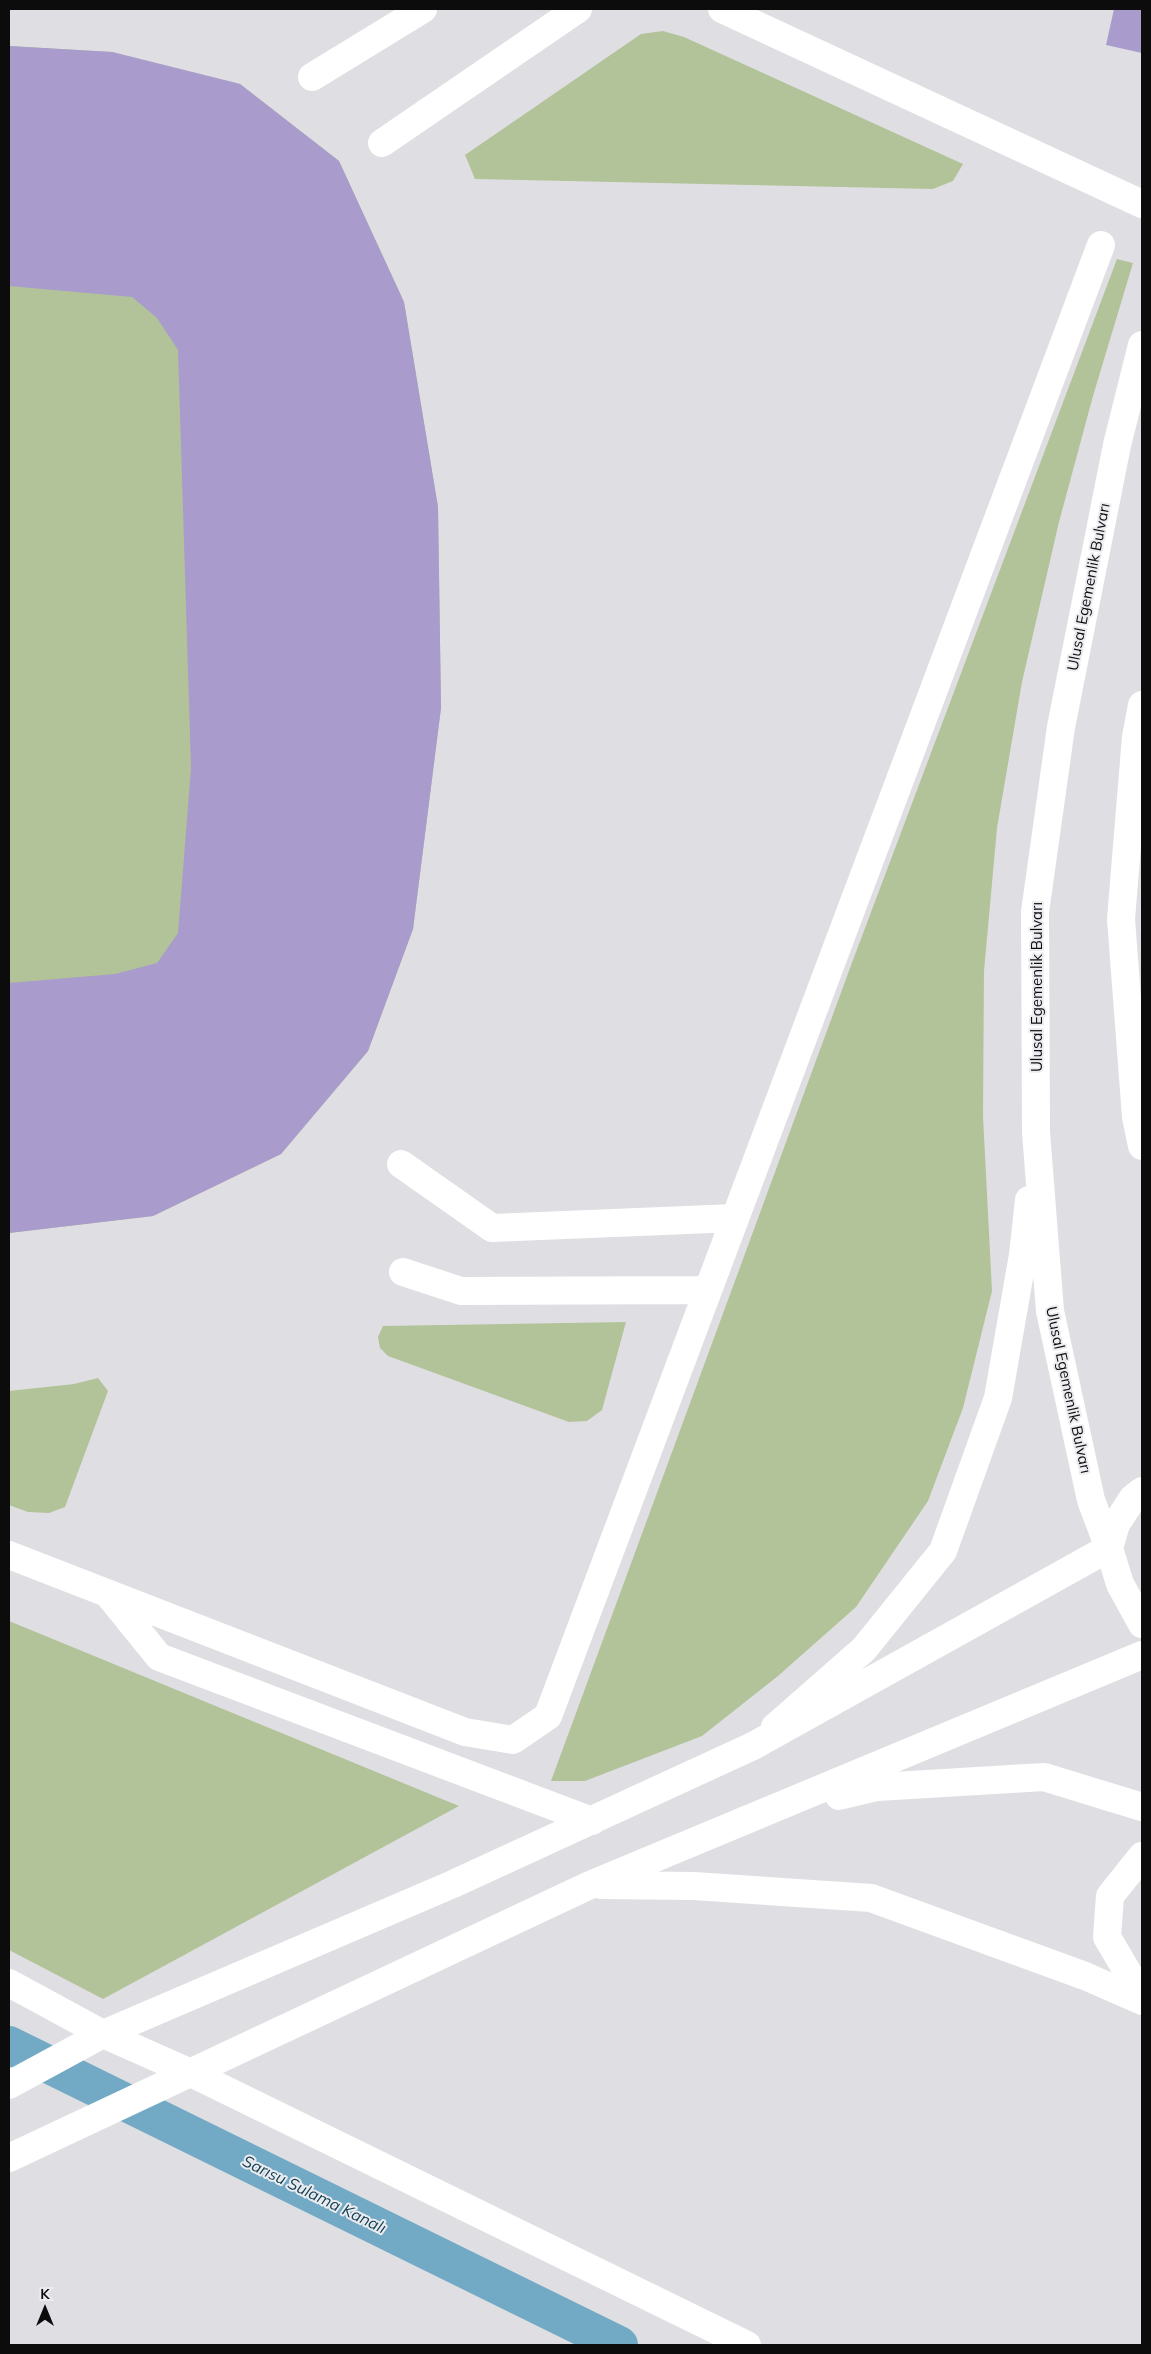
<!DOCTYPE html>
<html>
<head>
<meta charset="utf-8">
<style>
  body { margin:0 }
  #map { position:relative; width:1151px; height:2354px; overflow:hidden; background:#dfdfe3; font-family:Mulish,sans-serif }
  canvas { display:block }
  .frame { position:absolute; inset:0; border:10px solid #0c0c0d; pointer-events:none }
  .north { position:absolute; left:20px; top:2284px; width:50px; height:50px; -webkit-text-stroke:4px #ececf0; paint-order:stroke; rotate:0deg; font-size:14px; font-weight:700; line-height:20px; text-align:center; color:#0c0c0d }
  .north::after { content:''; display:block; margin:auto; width:18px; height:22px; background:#0c0c0d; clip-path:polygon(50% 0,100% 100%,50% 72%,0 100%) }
</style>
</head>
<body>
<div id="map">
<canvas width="1151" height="2354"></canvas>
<div class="frame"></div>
<div class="north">K</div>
</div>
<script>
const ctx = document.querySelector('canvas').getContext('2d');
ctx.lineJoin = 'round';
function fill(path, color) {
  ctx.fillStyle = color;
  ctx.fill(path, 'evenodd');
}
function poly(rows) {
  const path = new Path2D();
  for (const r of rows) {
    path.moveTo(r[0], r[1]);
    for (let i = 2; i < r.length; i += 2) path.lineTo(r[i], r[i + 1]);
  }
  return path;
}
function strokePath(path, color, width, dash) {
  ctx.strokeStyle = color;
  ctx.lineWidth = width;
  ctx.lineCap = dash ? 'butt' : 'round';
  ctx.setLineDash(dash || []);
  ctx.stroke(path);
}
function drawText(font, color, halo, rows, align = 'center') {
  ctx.font = font + ' Mulish,sans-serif';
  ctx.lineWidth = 4;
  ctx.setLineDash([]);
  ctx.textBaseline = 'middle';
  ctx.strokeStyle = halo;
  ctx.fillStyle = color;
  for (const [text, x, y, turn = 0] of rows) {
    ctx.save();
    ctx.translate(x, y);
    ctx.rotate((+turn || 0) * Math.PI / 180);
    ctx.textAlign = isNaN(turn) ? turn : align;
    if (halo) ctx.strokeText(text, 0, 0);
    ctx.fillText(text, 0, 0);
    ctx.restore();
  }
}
fill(poly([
  [663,31,684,37,963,164,953,181,933,189,475,179,465,155,641,34],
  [9,46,112,52,240,84,339,161,404,302,438,507,441,708,413,929,368,1051,281,1154,153,1216,9,1233],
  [1117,259,1133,263,1093,396,1059,522,1022,682,997,828,984,971,983,1116,992,1291,963,1408,928,1501,856,1607,778,1676,702,1736,585,1781,551,1781,853,960],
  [626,1322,602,1410,587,1421,569,1422,388,1356,380,1348,378,1337,383,1326],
  [98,1378,108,1391,65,1507,49,1513,28,1512,9,1505,9,1391,74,1384],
  [9,1621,459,1806,103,1999,9,1950]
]), '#b2c399');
strokePath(poly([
  [9,2045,619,2345]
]), '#72aac5', 38);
fill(poly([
  [1114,9,1142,9,1142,53,1106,45],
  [9,46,112,52,240,84,339,161,404,302,438,507,441,708,413,929,368,1051,281,1154,153,1216,9,1233,9,983,115,974,157,963,178,933,191,768,178,350,157,318,132,297,9,286]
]), '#a99ccc');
strokePath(poly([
  [722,9,1142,204],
  [312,77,423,9],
  [382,143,578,9],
  [401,1164,492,1228,735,1218],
  [403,1272,461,1291,708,1290],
  [9,1555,465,1732,513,1740,548,1716,1101,245],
  [108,1594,159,1657,592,1821],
  [601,1885,694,1886,871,1898,1085,1976,1142,2001],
  [9,1983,103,2034,191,2073,747,2345],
  [9,2085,103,2034,453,1884,753,1746],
  [9,2158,590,1885,746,1820]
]), '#fff', 28);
strokePath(poly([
  [1142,705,1136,737,1121,919,1136,1117,1142,1146],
  [1109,1548,1091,1500,1050,1311,1036,1132,1035,912,1061,727,1117,445,1142,345],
  [775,1727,864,1649,943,1551,998,1398,1023,1255,1029,1200]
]), '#fff', 28);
strokePath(poly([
  [1109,1548,1120,1584,1142,1624],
  [753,1746,1109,1548,1116,1524,1133,1498,1142,1491],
  [839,1796,877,1787,1044,1777,1142,1807],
  [746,1820,1142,1655],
  [1142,1856,1110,1896,1107,1937,1135,1985,1142,1989]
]), '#fff', 28);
drawText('15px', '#0c0c0d', '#ececf0', [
  ["Ulusal Egemenlik Bulvarı",1089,587,-79],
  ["Ulusal Egemenlik Bulvarı",1037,987,-90],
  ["Ulusal Egemenlik Bulvarı",1068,1390,78]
]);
drawText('italic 16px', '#114154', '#ececf0', [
  ["Sarısu Sulama Kanalı",314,2195,26]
]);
</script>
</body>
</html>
